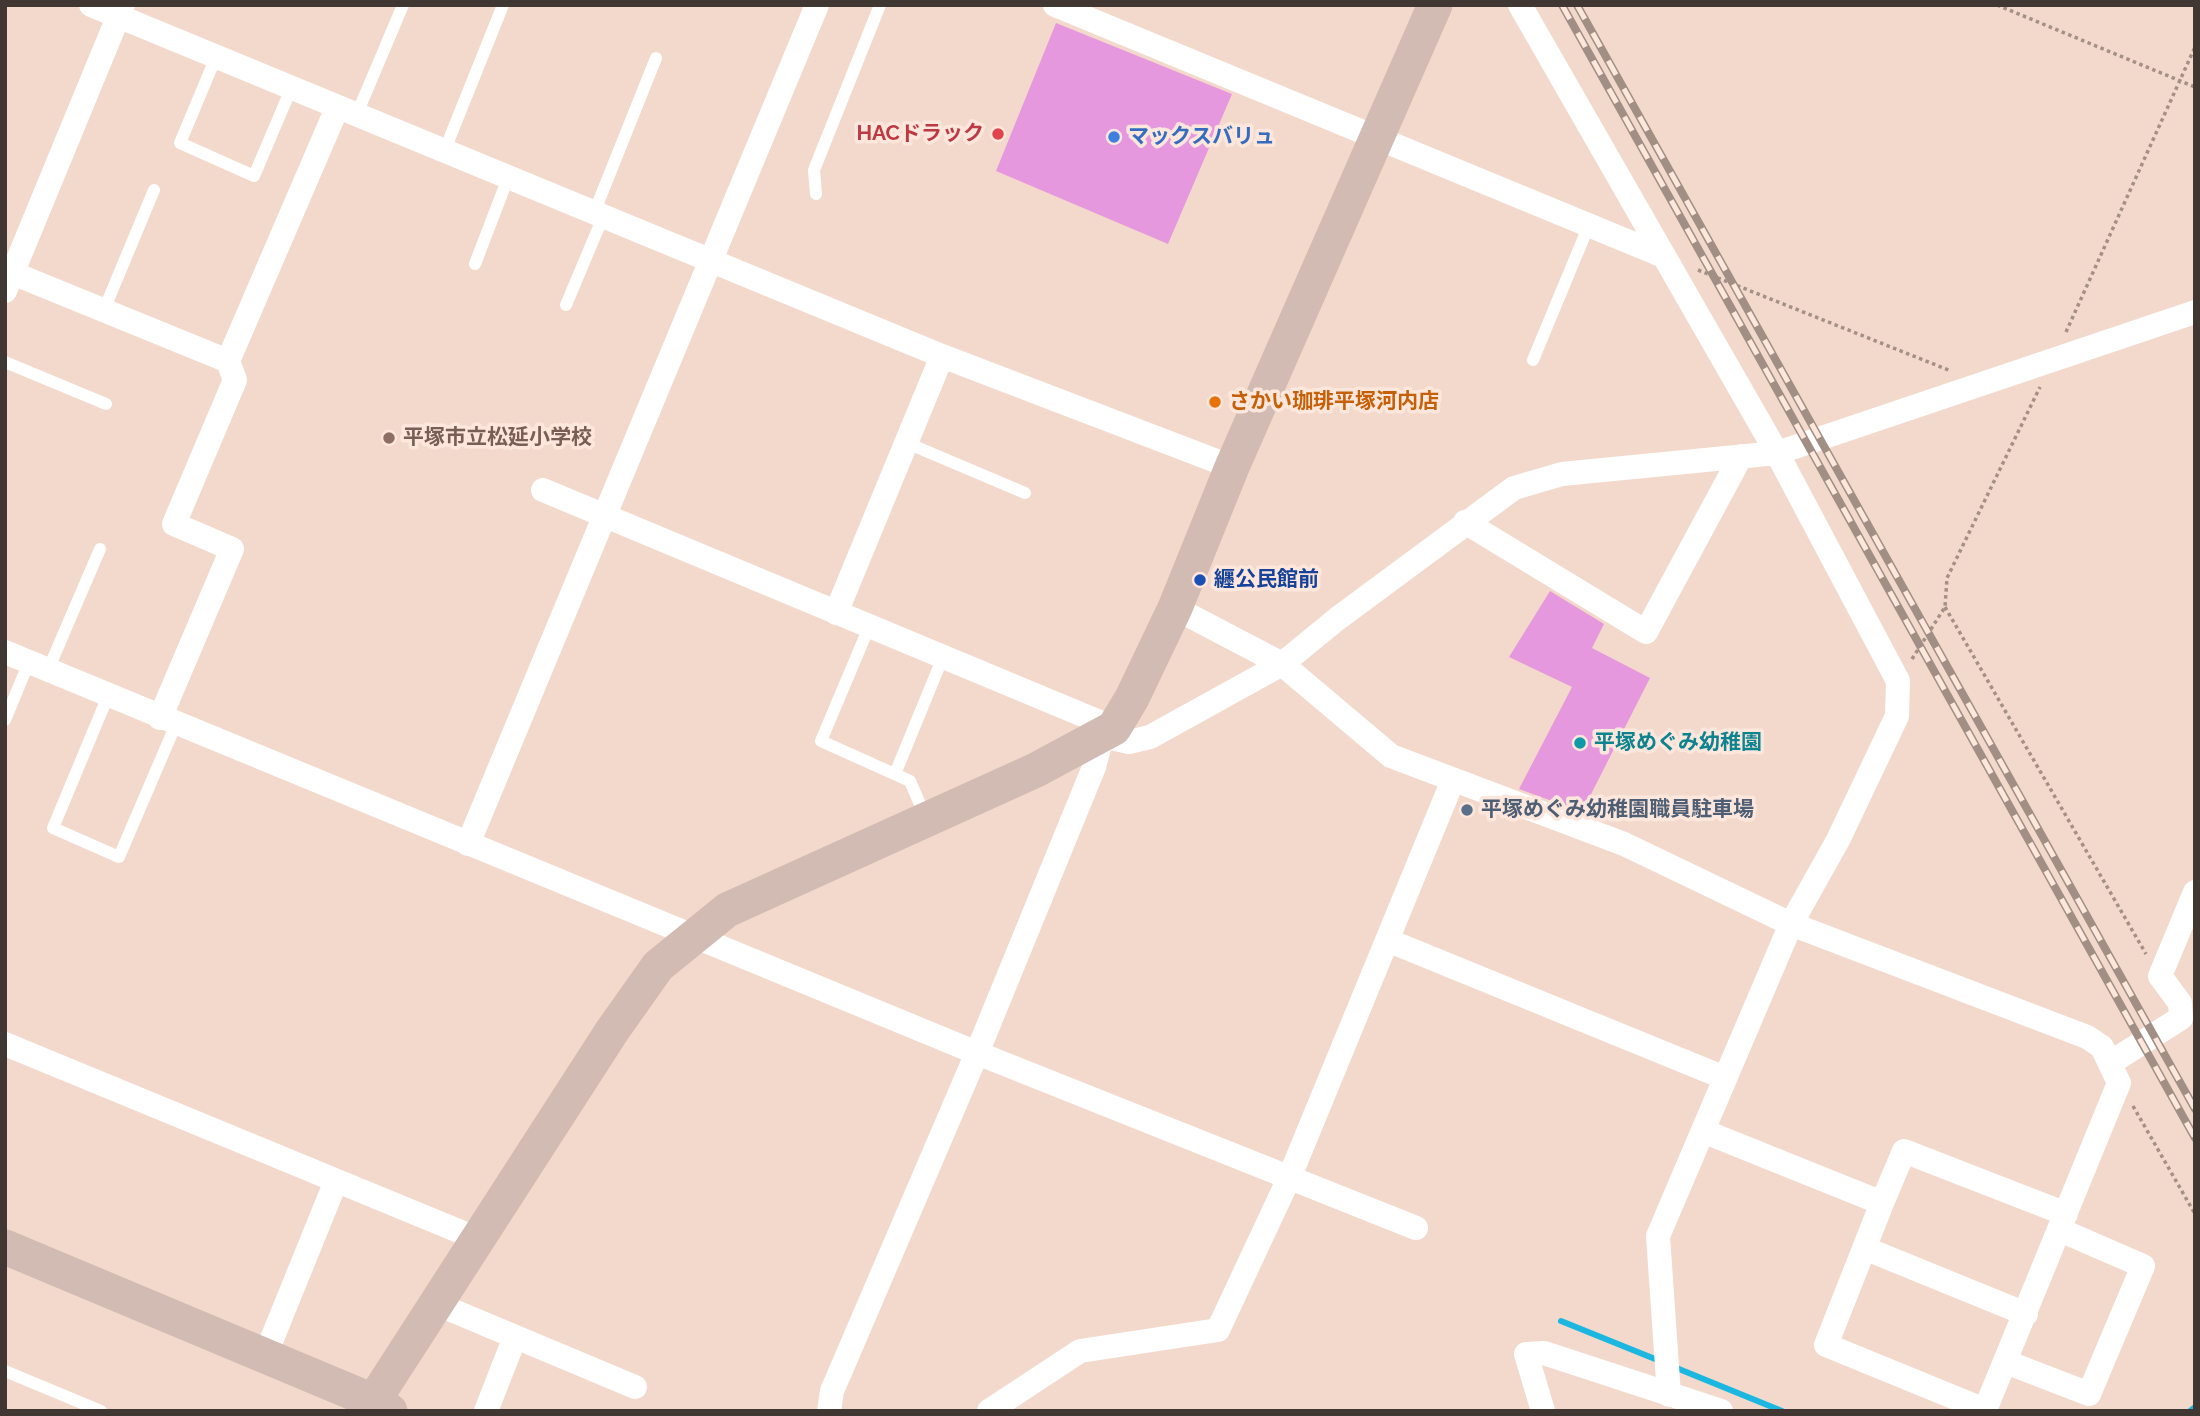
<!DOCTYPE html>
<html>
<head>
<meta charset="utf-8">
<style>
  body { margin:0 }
  #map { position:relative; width:2200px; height:1416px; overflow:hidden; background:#f3d9cb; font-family:Raleway,sans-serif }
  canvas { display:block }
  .frame { position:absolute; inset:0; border:7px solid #413732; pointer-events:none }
</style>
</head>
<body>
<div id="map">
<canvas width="2200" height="1416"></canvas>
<div class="frame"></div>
</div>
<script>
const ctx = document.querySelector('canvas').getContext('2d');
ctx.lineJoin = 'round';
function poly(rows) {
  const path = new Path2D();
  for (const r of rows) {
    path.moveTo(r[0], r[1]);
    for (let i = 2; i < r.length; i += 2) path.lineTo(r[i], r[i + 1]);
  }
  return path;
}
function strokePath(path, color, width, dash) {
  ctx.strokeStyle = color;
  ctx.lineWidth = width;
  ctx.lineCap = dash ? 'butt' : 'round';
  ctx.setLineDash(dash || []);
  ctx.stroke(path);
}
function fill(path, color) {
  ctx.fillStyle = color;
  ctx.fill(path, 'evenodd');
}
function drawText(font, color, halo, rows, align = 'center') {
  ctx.font = font + ' Raleway,"Noto Sans JP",sans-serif';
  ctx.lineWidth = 7;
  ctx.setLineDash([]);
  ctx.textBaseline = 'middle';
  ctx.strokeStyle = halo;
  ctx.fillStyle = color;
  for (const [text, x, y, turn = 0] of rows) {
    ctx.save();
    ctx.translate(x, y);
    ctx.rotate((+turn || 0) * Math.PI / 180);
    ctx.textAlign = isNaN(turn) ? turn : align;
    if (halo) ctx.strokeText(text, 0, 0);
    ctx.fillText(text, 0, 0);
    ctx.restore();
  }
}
strokePath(poly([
  [1561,1321,1660,1361],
  [1674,1367,1782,1411],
  [2190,1411,2195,1407]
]), '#1cb7e0', 6);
fill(poly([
  [1056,23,1232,94,1168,244,996,171],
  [1550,591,1604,624,1592,648,1650,678,1582,812,1519,789,1572,687,1509,657]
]), '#e698de');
strokePath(poly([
  [1997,5,2195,87],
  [1698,270,1951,371],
  [2066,332,2195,47],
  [1945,607,2146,954],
  [1912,659,1945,607,1947,578,2040,387],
  [2133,1106,2195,1214]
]), '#a39086', 3.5, [3.5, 3.5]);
strokePath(poly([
  [216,57,180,143,254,176,291,89],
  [356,116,403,5],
  [444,152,503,5],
  [816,194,814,170,880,5],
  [594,213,656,58],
  [475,264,508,178],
  [566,305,603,217],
  [104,310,154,190],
  [1533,360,1589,225],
  [5,362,106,404],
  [907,443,1025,493],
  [869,627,821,741,910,781,926,818],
  [48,670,100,549],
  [108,696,53,828,119,857,176,724],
  [5,720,29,662],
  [895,774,943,657],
  [5,1371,101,1411]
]), '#fff', 12);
strokePath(poly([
  [91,5,942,356,1232,467],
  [1055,5,1661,255],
  [1520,5,1777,453,1898,681,1897,716,1838,840,1791,924,1658,1236,1669,1395],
  [5,270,228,361],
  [5,291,123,5],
  [543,490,1114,728],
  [1465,522,1646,632,1741,456],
  [1175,608,1282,664,1391,756,1624,844,1791,924,2087,1037,2102,1047,2119,1083,1985,1410,1826,1345,1882,1203,1703,1131],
  [836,613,942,356],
  [5,652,977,1053,1416,1228],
  [160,718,232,549,174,524,235,380,228,361,337,108],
  [468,844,817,5],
  [1387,940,1725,1078],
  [5,1044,478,1239],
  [2110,1063,2181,1018,2180,1003,2160,976,2195,892],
  [1882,1203,1904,1151,2066,1214],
  [1864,1248,2026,1314],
  [437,1304,635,1387],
  [265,1356,336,1181],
  [2006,1362,2089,1394,2143,1266,2060,1230],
  [486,1411,515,1337],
  [829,1411,832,1391,977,1053,1094,767,1102,736,1129,742,1150,737,1282,664,1337,619,1514,488,1562,474,1777,453,2195,312],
  [989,1411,1080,1351,1218,1330,1290,1176,1453,780],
  [1543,1411,1526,1354,1544,1353,1721,1411]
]), '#fff', 24);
strokePath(poly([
  [5,1247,375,1402,390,1411],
  [367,1411,612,1031,658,966,727,910,1036,770,1114,728,1132,698,1175,608,1232,467,1435,5]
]), '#d1bbb2', 35);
const rail = poly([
  [1562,5,2195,1138],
  [1577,5,2195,1109]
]);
strokePath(rail, '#a18f85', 8);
strokePath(rail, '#fde7dc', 5, [16]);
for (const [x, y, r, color] of [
  [998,134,7,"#e0444e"],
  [1114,137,7,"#3f7fe0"],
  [1215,402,7,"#e8710a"],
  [389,438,7,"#8d6e63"],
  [1200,580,7,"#1a4fb4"],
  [1580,743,7,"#0f9aa8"],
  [1467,810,7,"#5c6f8a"]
]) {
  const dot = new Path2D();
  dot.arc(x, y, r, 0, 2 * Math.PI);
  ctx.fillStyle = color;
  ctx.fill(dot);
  strokePath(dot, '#fde7dc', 2.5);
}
drawText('bold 21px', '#be3a42', '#fde7dc', [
  ["HACドラック",984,134]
], 'right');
drawText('bold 21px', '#366cbe', '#fde7dc', [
  ["マックスバリュ",1128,137]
], 'left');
drawText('bold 21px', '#c56008', '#fde7dc', [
  ["さかい珈琲平塚河内店",1229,402]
], 'left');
drawText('bold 21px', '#785e54', '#fde7dc', [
  ["平塚市立松延小学校",403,438]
], 'left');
drawText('bold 21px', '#164399', '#fde7dc', [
  ["纒公民館前",1214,580]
], 'left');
drawText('bold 21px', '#0d838f', '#fde7dc', [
  ["平塚めぐみ幼稚園",1594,743]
], 'left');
drawText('bold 21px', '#4e5e75', '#fde7dc', [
  ["平塚めぐみ幼稚園職員駐車場",1481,810]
], 'left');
</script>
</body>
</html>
